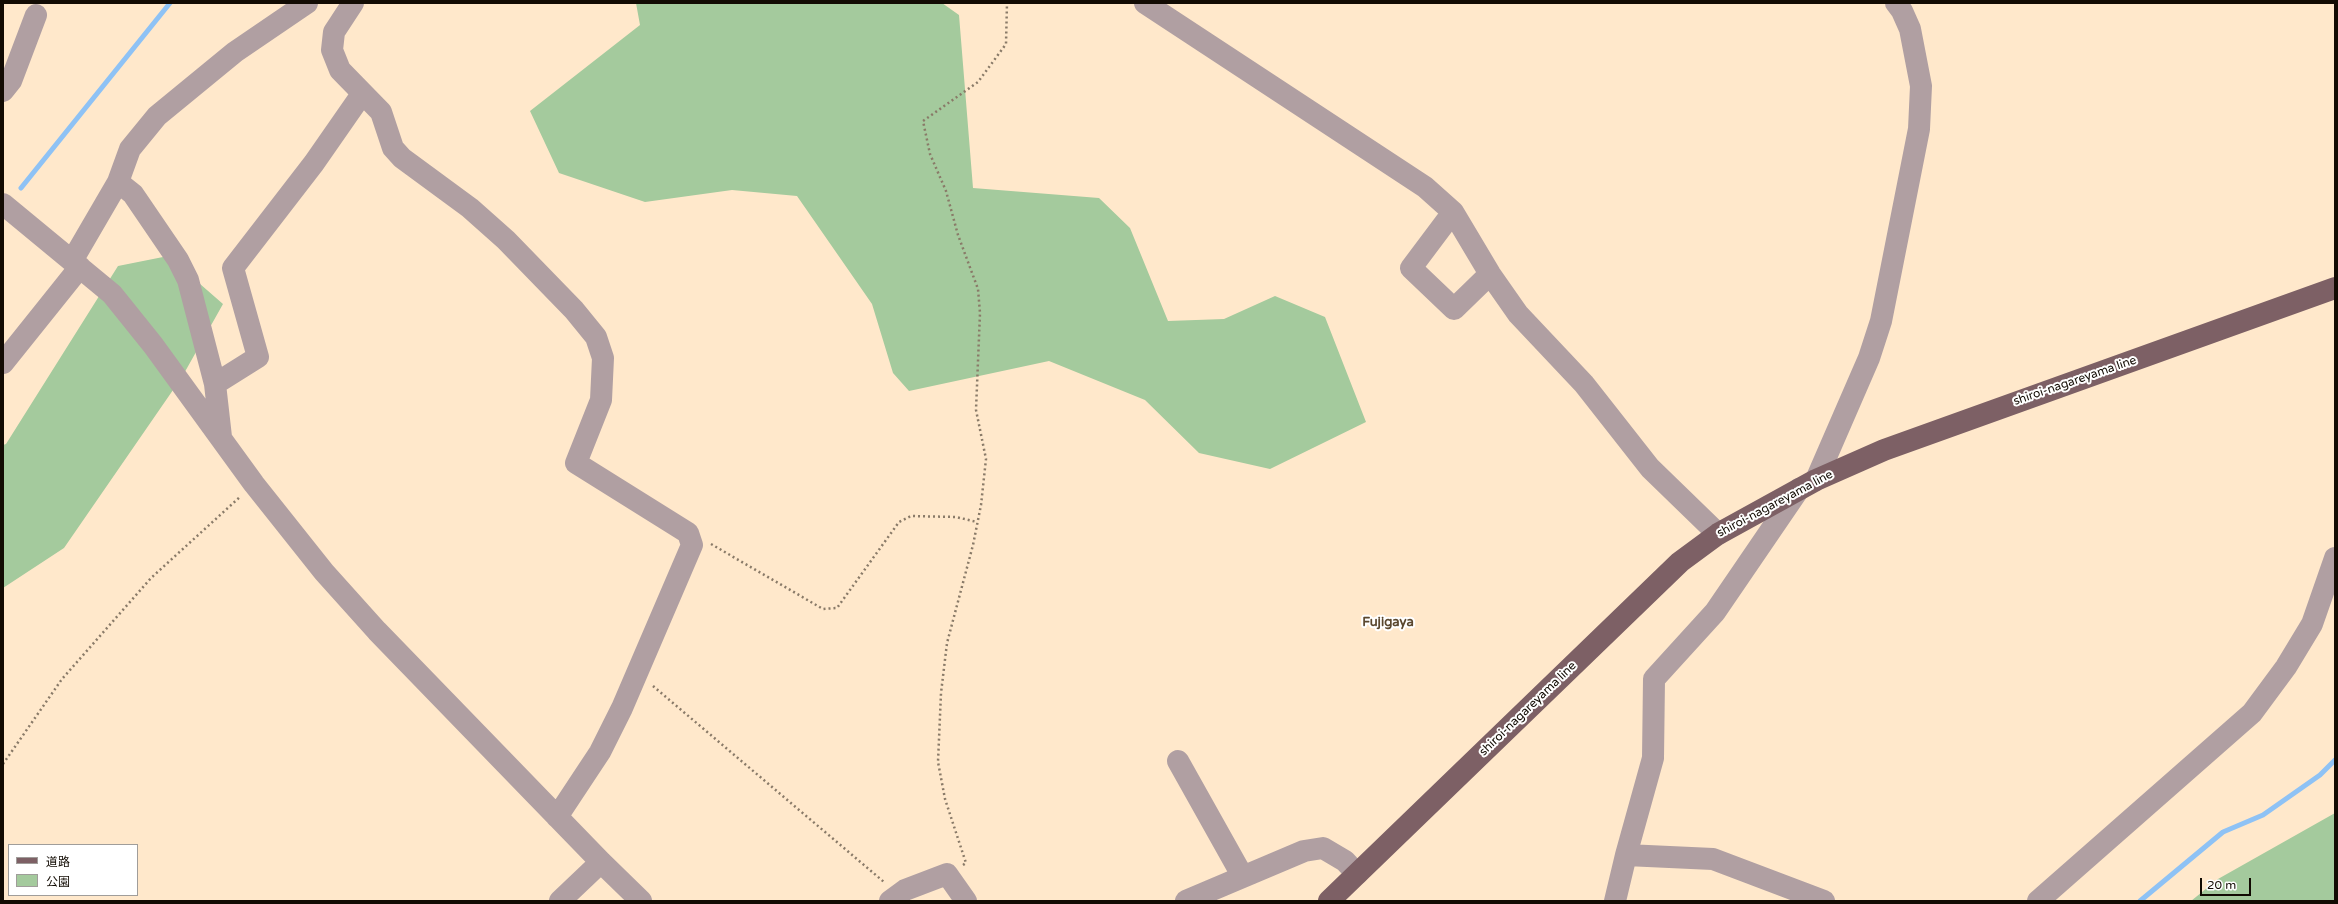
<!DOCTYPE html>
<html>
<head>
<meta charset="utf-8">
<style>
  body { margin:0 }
  #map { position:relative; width:2338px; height:904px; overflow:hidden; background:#ffe8cb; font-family:"Varela Round","Noto Sans JP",sans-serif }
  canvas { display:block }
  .frame { position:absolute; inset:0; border:4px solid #120b03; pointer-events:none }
  .legend { position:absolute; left:8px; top:844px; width:130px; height:52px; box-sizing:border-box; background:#fff; border:1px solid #a09d9a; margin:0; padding:5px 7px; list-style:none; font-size:12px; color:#120b03 }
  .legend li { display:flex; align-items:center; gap:8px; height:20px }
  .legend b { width:20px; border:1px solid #a09d9a }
  .scale { position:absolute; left:2200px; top:878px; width:51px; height:18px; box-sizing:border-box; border:2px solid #120b03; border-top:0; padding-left:5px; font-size:12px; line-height:14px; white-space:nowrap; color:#120b03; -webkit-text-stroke:3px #fff; paint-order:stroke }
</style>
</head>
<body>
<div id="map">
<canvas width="2338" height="904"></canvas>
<div class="frame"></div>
<ul class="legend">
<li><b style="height:5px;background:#7d6065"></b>道路</li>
<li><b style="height:11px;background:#a4ca9d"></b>公園</li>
</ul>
<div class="scale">20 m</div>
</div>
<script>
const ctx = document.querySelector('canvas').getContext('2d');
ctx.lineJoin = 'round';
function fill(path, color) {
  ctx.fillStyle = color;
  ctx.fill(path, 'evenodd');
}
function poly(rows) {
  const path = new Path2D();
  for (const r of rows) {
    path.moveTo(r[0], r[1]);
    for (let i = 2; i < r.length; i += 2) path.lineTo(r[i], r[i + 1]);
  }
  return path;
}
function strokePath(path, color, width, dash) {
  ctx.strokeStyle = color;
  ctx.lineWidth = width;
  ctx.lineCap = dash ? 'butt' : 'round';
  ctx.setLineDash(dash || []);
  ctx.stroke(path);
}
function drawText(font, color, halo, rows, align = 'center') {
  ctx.font = font + ' "Varela Round",sans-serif';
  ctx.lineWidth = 4;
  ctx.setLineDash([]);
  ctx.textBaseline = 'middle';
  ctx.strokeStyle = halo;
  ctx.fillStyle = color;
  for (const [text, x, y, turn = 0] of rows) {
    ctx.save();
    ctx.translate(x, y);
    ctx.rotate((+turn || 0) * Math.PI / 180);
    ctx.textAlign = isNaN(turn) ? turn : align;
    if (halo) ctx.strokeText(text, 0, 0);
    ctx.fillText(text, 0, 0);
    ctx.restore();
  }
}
fill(poly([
  [636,3,942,3,959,15,973,188,1099,198,1130,228,1168,321,1224,319,1275,296,1325,317,1366,422,1270,469,1199,453,1145,400,1049,361,909,391,893,373,872,304,797,196,732,190,645,202,559,173,530,111,640,25],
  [168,256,223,304,182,377,64,548,3,588,3,445,6,444,118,266],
  [2335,813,2335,901,2191,901,2218,879]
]), '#a4ca9d');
strokePath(poly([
  [21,188,170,3],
  [2140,901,2223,832,2263,815,2320,775,2335,760]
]), '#8ec2f5', 5);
strokePath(poly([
  [711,544,823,609,837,608,899,522,911,516,956,517,977,522],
  [653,686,884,882],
  [3,764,62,679,151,578,241,496],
  [963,865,966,863,945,799,938,762,941,693,947,643,973,545,981,505,986,459,976,410,980,313,978,289,958,235,946,191,930,154,923,121,978,82,1006,44,1007,3]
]), '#897a68', 2.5, [2, 3]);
strokePath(poly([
  [353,3,334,32,332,50,340,70,381,112,393,148,402,158,470,208,506,240,574,310,596,337,603,358,601,400,576,463,688,533,692,545,622,708,600,752,557,817],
  [1145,3,1425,187,1453,212,1490,274,1518,314,1584,384,1650,468,1718,534],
  [3,91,11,81,36,15],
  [118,182,133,194,178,260,188,280,215,384],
  [3,204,112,294,153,345,254,484,324,572,377,631,601,862,641,901],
  [1453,212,1411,268,1454,309,1490,274],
  [72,261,118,182,130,149,157,116,235,52,307,3],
  [3,363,80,267],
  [221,437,215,384,258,357,233,268,314,163,362,94],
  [1816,480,1869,358,1881,321,1919,129,1921,86,1910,29,1902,11,1896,3],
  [1178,761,1243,877],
  [1626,855,1713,859,1824,901],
  [560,901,601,862],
  [890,901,905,890,947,874,966,901],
  [1186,901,1304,851,1323,848,1345,861,1357,874],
  [1615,901,1626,855,1653,758,1654,679,1715,612,1799,489],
  [2038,901,2252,713,2286,667,2312,624,2335,558]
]), '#b09fa2', 22);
strokePath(poly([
  [1329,901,1680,562,1718,534,1816,480,1884,450,2335,288]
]), '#7d6065', 22);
drawText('12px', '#120b03', '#fff', [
  ["shiroi-nagareyama line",2075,381,-19],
  ["shiroi-nagareyama line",1775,504,-28],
  ["shiroi-nagareyama line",1528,709,-44]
]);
drawText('bold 13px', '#5a472e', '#fff', [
  ["Fujigaya",1388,623]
]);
</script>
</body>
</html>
